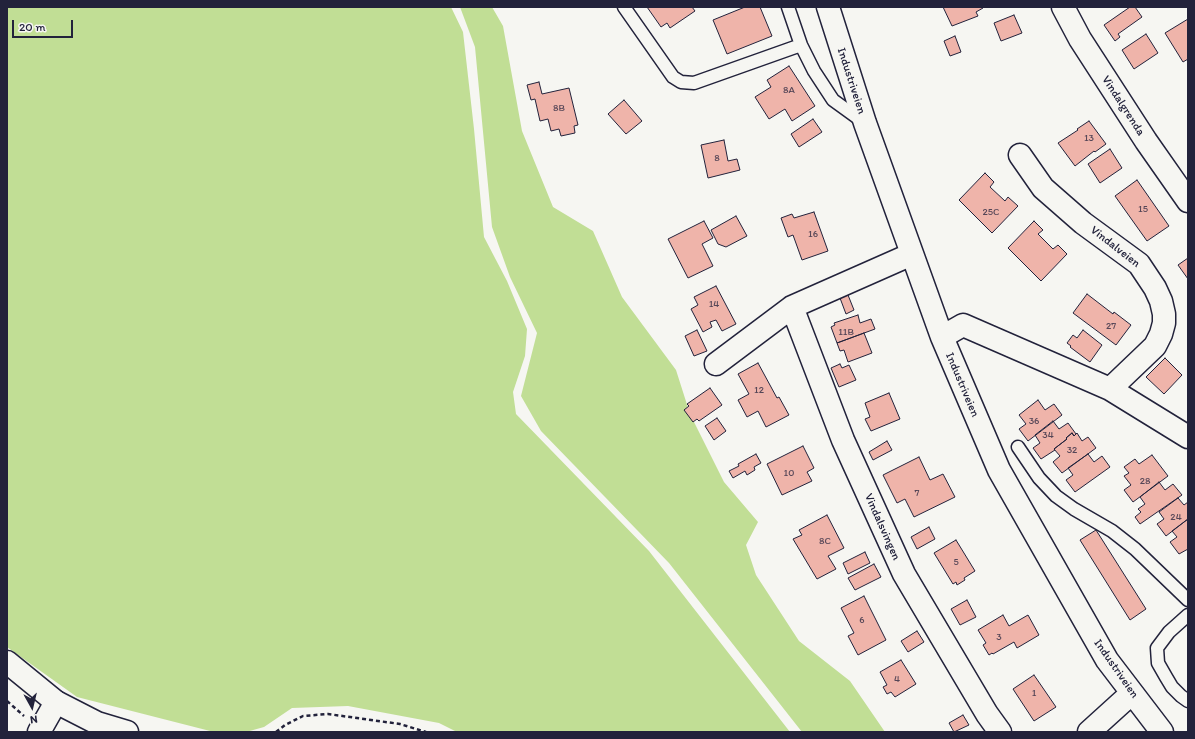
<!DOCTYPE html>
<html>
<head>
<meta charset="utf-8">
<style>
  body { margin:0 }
  #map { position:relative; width:1195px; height:739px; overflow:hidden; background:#f6f6f2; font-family:Itim,sans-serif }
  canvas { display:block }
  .frame { position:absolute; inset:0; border:8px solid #22223b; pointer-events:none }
  .north { position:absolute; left:12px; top:687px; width:40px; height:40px; -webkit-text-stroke:3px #f6f6f2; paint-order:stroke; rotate:172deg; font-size:11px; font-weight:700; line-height:16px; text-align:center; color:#22223b }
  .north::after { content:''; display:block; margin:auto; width:14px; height:18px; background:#22223b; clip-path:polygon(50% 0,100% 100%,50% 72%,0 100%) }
  .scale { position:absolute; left:12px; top:20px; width:61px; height:18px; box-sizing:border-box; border:2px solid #22223b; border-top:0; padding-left:5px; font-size:12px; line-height:14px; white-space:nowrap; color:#22223b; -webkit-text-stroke:3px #f6f6f2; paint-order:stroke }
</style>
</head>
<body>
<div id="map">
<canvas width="1195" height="739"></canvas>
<div class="frame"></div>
<div class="north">N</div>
<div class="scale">20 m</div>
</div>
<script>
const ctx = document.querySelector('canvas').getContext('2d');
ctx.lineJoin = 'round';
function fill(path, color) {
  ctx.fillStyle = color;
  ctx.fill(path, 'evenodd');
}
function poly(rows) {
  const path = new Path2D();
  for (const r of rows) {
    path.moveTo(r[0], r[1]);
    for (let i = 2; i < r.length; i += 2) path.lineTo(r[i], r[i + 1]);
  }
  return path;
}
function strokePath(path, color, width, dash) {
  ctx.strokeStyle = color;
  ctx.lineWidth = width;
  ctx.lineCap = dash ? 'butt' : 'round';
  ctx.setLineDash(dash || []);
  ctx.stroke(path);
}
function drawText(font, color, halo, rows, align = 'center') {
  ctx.font = font + ' Itim,sans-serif';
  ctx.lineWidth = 3;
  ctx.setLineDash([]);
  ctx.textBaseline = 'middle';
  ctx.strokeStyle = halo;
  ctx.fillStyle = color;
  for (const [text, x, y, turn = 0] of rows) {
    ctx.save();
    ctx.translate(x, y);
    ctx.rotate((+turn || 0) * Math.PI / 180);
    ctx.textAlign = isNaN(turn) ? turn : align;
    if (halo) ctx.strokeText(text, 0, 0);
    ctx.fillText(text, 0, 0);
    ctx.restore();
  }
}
fill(poly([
  [7,7,451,7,463,32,474,129,484,237,507,281,527,329,525,356,513,392,516,414,649,551,790,732,457,732,439,723,348,706,292,708,264,727,246,732,214,732,77,697,7,647],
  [460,7,492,7,503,26,522,131,553,207,593,231,622,297,676,370,690,414,724,482,758,522,746,545,756,575,799,641,850,681,885,732,802,732,669,563,541,431,521,396,537,333,510,277,492,227,475,47]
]), '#c1de95');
const building = poly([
  [647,7,692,7,695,11,670,28,667,23,661,27,647,7],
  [745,7,760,7,772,36,727,54,713,20,745,7],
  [943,7,982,7,983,8,976,12,978,16,952,26,943,7],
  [1130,7,1135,7,1142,17,1118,34,1120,37,1115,41,1104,25,1130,7],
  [1014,15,1022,33,1001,41,994,23,1014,15],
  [1188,19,1188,59,1183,62,1165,33,1188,19],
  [1146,34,1158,53,1134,69,1122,50,1146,34],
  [955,36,961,52,950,56,944,41,955,36],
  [789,66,815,106,792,121,785,109,769,119,755,97,771,87,767,80,789,66],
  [539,82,542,94,569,88,578,125,574,126,575,133,561,136,559,129,551,131,548,119,540,121,535,99,531,100,527,85,539,82],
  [624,100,642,121,626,134,608,114,624,100],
  [813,119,822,132,799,147,791,134,813,119],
  [1089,121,1106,144,1095,152,1094,151,1075,166,1058,143,1078,130,1077,129,1089,121],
  [724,140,728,161,737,159,740,170,708,178,701,145,724,140],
  [1110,149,1122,168,1100,183,1088,164,1110,149],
  [985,173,994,182,990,187,1005,201,1008,197,1018,206,992,233,959,200,985,173],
  [1137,180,1169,226,1147,241,1115,196,1137,180],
  [814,212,828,251,802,260,793,235,788,237,781,218,792,214,794,218,814,212],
  [736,216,747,236,726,247,718,244,711,230,736,216],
  [704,221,713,238,702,244,713,266,688,278,668,239,704,221],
  [1034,221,1043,230,1038,234,1053,249,1058,245,1067,254,1041,281,1008,248,1034,221],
  [1188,258,1188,279,1178,265,1188,258],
  [716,286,736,324,722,331,716,320,710,322,712,327,703,332,691,309,698,305,694,297,716,286],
  [1087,294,1113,314,1114,312,1131,325,1116,345,1073,313,1087,294],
  [848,295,854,310,846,314,840,298,848,295],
  [858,315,860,323,871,319,875,329,837,343,831,327,835,325,834,323,858,315],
  [697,330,707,351,694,356,685,336,697,330],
  [1083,330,1102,345,1090,362,1070,347,1071,346,1067,343,1073,335,1077,338,1083,330],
  [864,333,872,353,848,362,844,350,840,351,837,343,864,333],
  [1165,358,1182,375,1164,394,1146,377,1165,358],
  [758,363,777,398,779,397,789,415,766,427,758,411,747,417,738,400,749,394,738,374,758,363],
  [840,364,842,368,849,365,856,380,839,387,831,368,840,364],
  [710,388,722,405,699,421,697,419,693,422,684,410,689,406,687,404,710,388],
  [889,393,900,419,871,431,865,419,870,417,865,403,889,393],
  [1038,400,1045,410,1054,404,1062,415,1028,441,1019,429,1026,424,1019,415,1038,400],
  [717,418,726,431,714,440,705,426,717,418],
  [1053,421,1059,429,1068,423,1076,434,1074,436,1072,433,1066,438,1067,439,1054,449,1055,450,1041,459,1033,448,1040,443,1035,435,1053,421],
  [1072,433,1074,436,1077,433,1082,441,1088,437,1096,448,1062,473,1053,462,1060,456,1054,449,1067,439,1066,438,1072,433],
  [887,441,892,450,873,460,869,452,887,441],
  [803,446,814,468,807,472,812,481,782,495,767,464,803,446],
  [756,454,761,463,754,467,755,470,747,475,745,471,733,478,729,471,739,466,738,464,756,454],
  [1088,454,1094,462,1102,456,1110,467,1075,492,1066,480,1073,475,1068,468,1088,454],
  [1152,455,1168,476,1133,502,1124,490,1131,485,1124,476,1129,473,1124,467,1135,459,1139,464,1152,455],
  [919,457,930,480,943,474,955,497,914,517,905,499,897,503,883,475,919,457],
  [1159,482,1165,490,1173,484,1182,495,1140,524,1135,517,1141,512,1138,509,1145,504,1140,497,1159,482],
  [1178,498,1184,505,1188,502,1188,519,1166,536,1157,524,1164,519,1159,512,1178,498],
  [827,515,844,548,828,556,836,569,817,579,793,539,802,535,799,530,827,515],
  [1188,519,1188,549,1179,554,1170,542,1177,537,1172,531,1188,519],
  [929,527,935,539,917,549,911,537,929,527],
  [1096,530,1146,609,1130,620,1080,540,1096,530],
  [956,540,975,571,964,578,965,580,957,585,956,582,953,584,934,553,956,540],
  [865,552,870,563,848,574,843,563,865,552],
  [874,564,881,577,855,590,848,578,874,564],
  [864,596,886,640,858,655,848,636,854,633,841,608,864,596],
  [967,600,976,617,960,625,951,609,967,600],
  [1003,615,1009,626,1028,615,1039,635,1017,648,1014,642,993,654,992,653,989,655,983,645,986,643,978,630,1003,615],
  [917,631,924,642,908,652,901,641,917,631],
  [901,660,916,684,895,697,891,692,887,694,883,687,887,685,880,672,901,660],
  [1034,675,1056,707,1034,721,1013,689,1034,675],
  [963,715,969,725,954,732,949,723,963,715]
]);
fill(building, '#efb4aa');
strokePath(building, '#22223b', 1);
const lane = poly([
  [624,7,673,77,681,82,694,83,801,45],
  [788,7,801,45,814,71,833,100,862,121],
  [1018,447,1039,478,1056,496,1074,509,1112,531,1135,549,1188,600],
  [1188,615,1169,632,1157,648,1158,663,1166,677,1172,687,1181,696,1188,701]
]);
const street = poly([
  [828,7,865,123,942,337,999,470,1107,660,1162,732],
  [1063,7,1080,39,1146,141,1188,201],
  [1020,155,1043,188,1083,223,1139,264,1155,288,1161,301,1164,314,1164,323,1161,334,1155,346,1110,389],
  [792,307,843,440,904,574,987,714,1000,732],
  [942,337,963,325,1110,389,1188,437],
  [716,364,792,307,912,254],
  [39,732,56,702],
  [1089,732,1132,693]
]);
const secondary = poly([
  [7,662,56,702,97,723,127,732]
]);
strokePath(lane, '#22223b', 15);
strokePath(street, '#22223b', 25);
strokePath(secondary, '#22223b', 25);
strokePath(poly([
  [7,701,24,716],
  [276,732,285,725,303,716,328,714,400,724,426,732]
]), '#22223b', 2.5, [4, 3]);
strokePath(lane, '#f6f6f2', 12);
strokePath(street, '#f6f6f2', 22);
strokePath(secondary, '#f6f6f2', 22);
drawText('10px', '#554657', null, [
  ["8A",789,90],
  ["8B",559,108],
  ["13",1089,138],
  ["8",717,158],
  ["15",1143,209],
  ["25C",991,212],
  ["16",813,234],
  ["14",714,304],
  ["27",1111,326],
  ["11B",846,332],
  ["12",759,390],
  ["36",1034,421],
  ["34",1048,435],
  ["32",1072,450],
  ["10",789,473],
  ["28",1145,481],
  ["7",917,493],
  ["24",1176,517],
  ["8C",825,541],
  ["5",956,562],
  ["6",862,620],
  ["3",999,637],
  ["4",897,679],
  ["1",1034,693]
]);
drawText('12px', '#22223b', '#f6f6f2', [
  ["Industriveien",851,81,72],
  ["Vindalgrenda",1123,106,57],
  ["Vindalveien",1115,247,38],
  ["Industriveien",962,385,67],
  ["Vindalsvingen",882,527,66],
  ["Industriveien",1116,669,55]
]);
</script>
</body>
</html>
